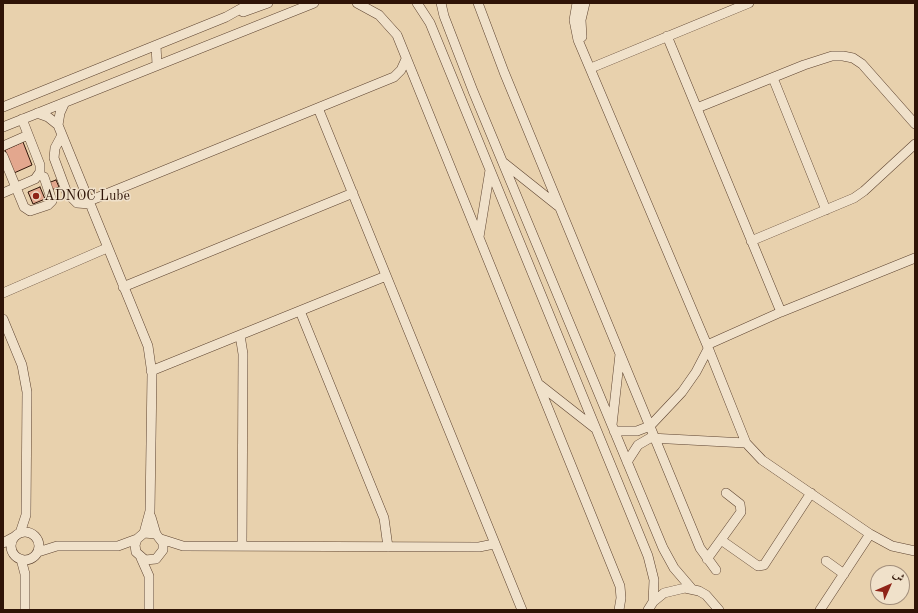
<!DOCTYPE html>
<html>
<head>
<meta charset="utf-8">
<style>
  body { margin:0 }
  #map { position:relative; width:918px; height:613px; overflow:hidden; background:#e8d1ad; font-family:"Old Standard TT",Amiri,serif }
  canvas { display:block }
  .frame { position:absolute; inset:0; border:4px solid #2f1407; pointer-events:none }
  .north { position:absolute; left:870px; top:565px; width:40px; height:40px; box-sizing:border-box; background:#f0e1ca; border:1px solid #a38f7c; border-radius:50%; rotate:45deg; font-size:11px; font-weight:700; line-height:16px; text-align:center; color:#2f1407 }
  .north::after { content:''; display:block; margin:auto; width:14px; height:18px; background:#8f2418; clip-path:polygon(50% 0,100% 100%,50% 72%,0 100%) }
</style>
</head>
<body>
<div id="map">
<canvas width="918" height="613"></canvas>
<div class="frame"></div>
<div class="north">ش</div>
</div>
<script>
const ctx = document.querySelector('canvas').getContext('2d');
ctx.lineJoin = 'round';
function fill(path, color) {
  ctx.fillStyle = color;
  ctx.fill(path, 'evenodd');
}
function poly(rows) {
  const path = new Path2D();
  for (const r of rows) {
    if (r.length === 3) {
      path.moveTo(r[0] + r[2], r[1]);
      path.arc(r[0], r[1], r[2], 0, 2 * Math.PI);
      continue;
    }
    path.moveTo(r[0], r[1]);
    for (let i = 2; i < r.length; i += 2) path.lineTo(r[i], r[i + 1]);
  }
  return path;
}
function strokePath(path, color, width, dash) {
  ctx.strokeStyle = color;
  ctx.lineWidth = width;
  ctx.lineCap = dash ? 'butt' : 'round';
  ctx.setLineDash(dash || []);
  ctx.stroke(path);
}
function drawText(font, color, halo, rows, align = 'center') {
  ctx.font = font + ' "Old Standard TT",serif';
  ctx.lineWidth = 3;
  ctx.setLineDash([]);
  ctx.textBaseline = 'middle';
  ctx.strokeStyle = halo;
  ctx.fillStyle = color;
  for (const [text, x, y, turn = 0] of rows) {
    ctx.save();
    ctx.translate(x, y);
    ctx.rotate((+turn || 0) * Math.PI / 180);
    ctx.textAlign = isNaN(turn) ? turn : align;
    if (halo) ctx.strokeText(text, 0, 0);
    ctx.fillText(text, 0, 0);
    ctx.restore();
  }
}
const building = poly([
  [23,142,32,165,14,173,5,150,23,142],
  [56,180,59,187,51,190,48,183,56,180],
  [40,187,45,199,33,204,28,192,40,187]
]);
fill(building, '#e3a78e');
strokePath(building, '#2f1407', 1);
const minor = poly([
  [357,3,379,15,397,35,620,586,621,598,619,610],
  [417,3,430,23,648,556,654,580,653,602],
  [441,3,444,16,473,91,663,548,674,568,692,589],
  [478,3,504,72,700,548,716,570],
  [577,3,574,20,578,40,707,345,746,443,762,460,870,534,892,546,915,551],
  [243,12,268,3],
  [667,36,781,312],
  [582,37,581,20,585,3],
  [156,45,157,65],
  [591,68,749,3],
  [773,78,826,210],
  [3,107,226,17,251,3],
  [318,108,522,610],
  [697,108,804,65,832,56,843,56,853,58,862,64,915,124],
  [37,113,48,117,58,125,148,346,152,374,150,511,144,533],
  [58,125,60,113,65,102],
  [3,127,314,3],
  [62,135,55,148,54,158,67,193,77,203,90,204],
  [3,146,28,135],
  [3,156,24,207,30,211,48,205,52,201,44,177,39,175],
  [504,163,558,206],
  [3,193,35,179,40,172,40,165,22,119],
  [89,201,394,77,401,70,406,59],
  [479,237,490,170],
  [751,241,854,198,864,191,915,144],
  [123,287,353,193],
  [3,293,107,248],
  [300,311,384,518,388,547],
  [3,319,22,365,27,392,26,515,20,533],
  [240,335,243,354,242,546],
  [707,345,781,312,915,258],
  [151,371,386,276],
  [540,385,596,429],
  [612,425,620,354],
  [614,431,637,431,650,426,682,392,696,372,708,349],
  [627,462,638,445,650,438,746,443],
  [151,517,156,534,163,543,163,550,156,559,145,560,136,552,135,545,137,539,144,533,156,534],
  [25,546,14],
  [161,539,183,546,479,547,494,544],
  [721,540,758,566,764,565,811,493],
  [3,543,14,537],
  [38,552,57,546,118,546,137,539],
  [141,558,149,576,149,610],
  [21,559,25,574,25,610],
  [707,559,741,512,740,504,726,493],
  [826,561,844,574],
  [648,610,653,602,664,593,685,588,699,591,706,595,719,610],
  [820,610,870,534]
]);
strokePath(minor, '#5d4330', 10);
strokePath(minor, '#f0e1ca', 9);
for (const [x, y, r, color] of [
  [36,196,4,"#8f2418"]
]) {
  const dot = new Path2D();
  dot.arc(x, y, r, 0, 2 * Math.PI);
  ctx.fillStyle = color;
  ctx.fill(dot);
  strokePath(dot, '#f0e1ca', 1.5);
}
drawText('14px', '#2f1407', '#f0e1ca', [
  ["ADNOC Lube",44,196]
], 'left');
</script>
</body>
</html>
